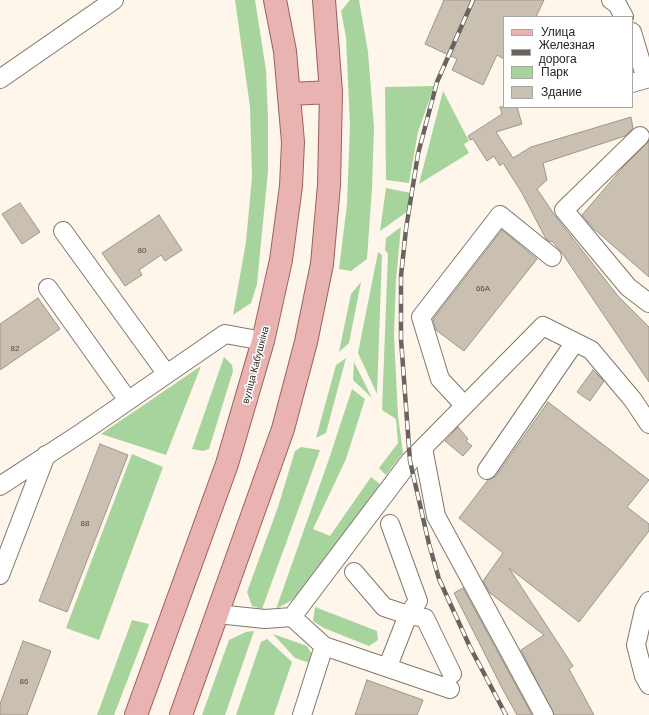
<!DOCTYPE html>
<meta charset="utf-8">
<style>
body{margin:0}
#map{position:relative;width:649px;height:715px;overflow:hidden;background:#fef6eb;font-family:Helvetica,sans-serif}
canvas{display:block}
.legend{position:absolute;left:503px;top:16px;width:130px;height:92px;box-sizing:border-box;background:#fff;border:1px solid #a9a7a5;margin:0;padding:5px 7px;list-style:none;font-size:12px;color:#28241f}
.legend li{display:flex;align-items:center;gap:8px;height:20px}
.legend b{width:20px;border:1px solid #a9a7a5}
</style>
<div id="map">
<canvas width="649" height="715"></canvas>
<ul class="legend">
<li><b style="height:5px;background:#e9b3b1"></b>Улица</li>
<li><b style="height:5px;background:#69645d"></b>Железная дорога</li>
<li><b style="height:11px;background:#a6d49c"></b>Парк</li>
<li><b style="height:11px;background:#c9c0b2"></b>Здание</li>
</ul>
</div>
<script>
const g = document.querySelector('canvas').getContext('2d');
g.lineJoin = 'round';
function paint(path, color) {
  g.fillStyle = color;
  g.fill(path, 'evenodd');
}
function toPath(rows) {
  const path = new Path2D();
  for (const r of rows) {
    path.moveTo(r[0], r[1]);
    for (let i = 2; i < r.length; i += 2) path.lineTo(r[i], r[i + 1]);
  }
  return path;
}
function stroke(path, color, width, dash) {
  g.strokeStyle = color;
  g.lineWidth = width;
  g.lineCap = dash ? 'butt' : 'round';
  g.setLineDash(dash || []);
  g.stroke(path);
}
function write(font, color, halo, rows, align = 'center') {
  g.font = font + ' Helvetica,sans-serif';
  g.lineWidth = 3;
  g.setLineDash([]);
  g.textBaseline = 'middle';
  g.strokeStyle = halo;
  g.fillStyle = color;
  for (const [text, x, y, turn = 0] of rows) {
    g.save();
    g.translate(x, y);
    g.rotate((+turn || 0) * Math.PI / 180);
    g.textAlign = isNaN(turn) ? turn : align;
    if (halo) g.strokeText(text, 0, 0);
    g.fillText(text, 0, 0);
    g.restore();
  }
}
paint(toPath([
 [235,0,255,0,266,70,268,118,268,171,257,284,251,303,233,315,246,242,252,177,250,107],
 [350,0,359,0,368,52,374,127,372,188,367,259,351,271,339,269,347,204,350,126,346,37,341,11],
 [434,86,418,132,409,183,386,180,385,87],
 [443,91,469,141,464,144,469,153,419,184],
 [386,188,411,193,408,211,380,231],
 [401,227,396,280,394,335,398,416,403,453,386,475,379,468,398,443,396,419,382,410,388,254,385,250,386,238],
 [378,252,382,255,377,394,358,353],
 [361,282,349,343,339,352,351,294],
 [224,357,232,365,233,371,209,449,203,451,192,449],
 [346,358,326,433,316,438,336,365],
 [354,362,372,398,353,380],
 [201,366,166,455,101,434],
 [352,389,365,399,346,459,313,529,330,536,371,477,380,484,310,584,294,599,276,609,329,459],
 [301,447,320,450,262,609,252,606,247,592,278,507,295,451],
 [132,454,163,467,99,640,66,628],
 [315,607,377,631,378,640,369,646,324,628,313,621],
 [132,620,149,624,114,715,97,715],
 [254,631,225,715,202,715,229,640,246,632],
 [273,634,307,646,313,656,310,663,295,658],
 [267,639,292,662,274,715,236,715,261,642]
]), '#a6d49c');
const building = toPath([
 [444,0,544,0,536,17,504,17,504,59,497,55,483,85,452,70,457,59,425,44,444,0],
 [500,107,517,107,522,124,496,132,513,158,531,147,631,117,633,128,625,136,543,163,547,180,537,189,556,217,618,296,649,327,649,382,562,253,552,241,551,242,546,239,522,193,503,163,500,166,494,156,487,161,473,139,470,140,468,136,502,114,500,107],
 [649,141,649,277,594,229,582,215,624,166,649,141],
 [20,203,40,232,22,244,2,214,20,203],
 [159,215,182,250,165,261,161,255,139,270,142,275,125,286,102,253,159,215],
 [502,230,537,259,464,351,436,330,433,319,502,230],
 [38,298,60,329,0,370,0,324,38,298],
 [593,370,604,381,590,401,577,392,593,370],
 [548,402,649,480,627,507,649,524,649,531,579,622,509,568,573,666,569,669,594,715,554,715,521,650,544,635,490,593,483,581,503,553,459,518,488,480,496,476,548,402],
 [458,427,468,439,466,441,472,446,463,456,445,441,458,427],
 [100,444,128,455,67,612,39,601,100,444],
 [463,588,532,715,517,715,501,686,454,593,463,588],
 [23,641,51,651,27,715,0,715,0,704,23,641],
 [367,680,423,700,417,715,355,715,367,680]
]);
paint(building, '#c9c0b2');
stroke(building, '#9e9689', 1);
const minor = toPath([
 [611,0,617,4,624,17],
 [632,32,646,79,632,83],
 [0,79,114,0],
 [640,136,564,210,628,287,649,303],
 [63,231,166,373],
 [48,288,127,399],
 [464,405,440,379,421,317,500,215,552,257],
 [423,448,436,516,544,715],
 [487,470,575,342],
 [0,486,84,431,225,334,263,341],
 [390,524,418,601,408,615,425,618,452,674],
 [354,572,384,607,408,615,388,666],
 [0,575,46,455],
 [649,601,644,610,636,645,644,676,649,685],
 [217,614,265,619,292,617,324,646,450,689],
 [292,617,410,461,543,326,591,350,633,400,649,424],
 [302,715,324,646]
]);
const major = toPath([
 [290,94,331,92],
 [136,715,227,464,263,341,281,260,291,186,293,142,285,51,275,0],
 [181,715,283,429,306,342,322,264,329,185,331,92,324,0]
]);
stroke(minor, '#81796c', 20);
stroke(major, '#9c605c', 24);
stroke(minor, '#fff', 18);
stroke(major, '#e9b3b1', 22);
const rail = toPath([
 [473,0,437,82,418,154,406,229,401,276,401,339,410,461,429,544,439,579,470,647,506,715]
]);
stroke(rail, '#69645d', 4.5);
stroke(rail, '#fff', 3, [9]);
write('8px', '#504b44', null, [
 ["80",142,251],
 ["66А",483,289],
 ["82",15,349],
 ["88",85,524],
 ["86",24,682]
]);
write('10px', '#28241f', '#fff', [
 ["вуліца Кабушкіна",256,365,-75]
]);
</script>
